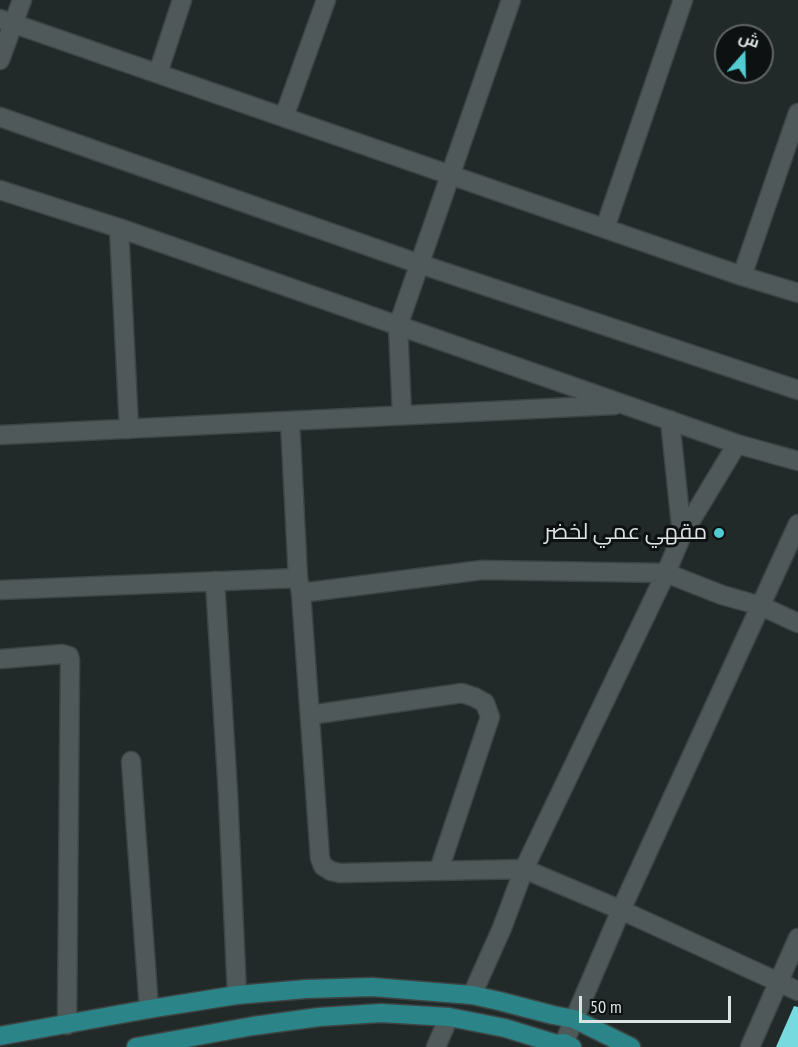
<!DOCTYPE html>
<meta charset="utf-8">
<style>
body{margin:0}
#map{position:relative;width:798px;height:1047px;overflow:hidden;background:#212929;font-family:"PT Sans Narrow",Cairo,sans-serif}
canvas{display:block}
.north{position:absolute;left:714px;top:24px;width:60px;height:60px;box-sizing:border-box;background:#0d1111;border:2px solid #606565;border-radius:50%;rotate:20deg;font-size:16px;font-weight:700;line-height:24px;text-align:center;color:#dde2e2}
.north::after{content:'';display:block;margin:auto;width:21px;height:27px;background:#51ccd1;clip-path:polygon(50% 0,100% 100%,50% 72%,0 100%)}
.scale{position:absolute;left:579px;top:996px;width:152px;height:27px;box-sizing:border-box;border:3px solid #dde2e2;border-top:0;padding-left:8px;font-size:18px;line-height:21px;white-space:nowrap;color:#dde2e2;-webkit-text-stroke:4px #0d1111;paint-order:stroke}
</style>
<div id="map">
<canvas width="798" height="1047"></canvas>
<div class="north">ش</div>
<div class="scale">50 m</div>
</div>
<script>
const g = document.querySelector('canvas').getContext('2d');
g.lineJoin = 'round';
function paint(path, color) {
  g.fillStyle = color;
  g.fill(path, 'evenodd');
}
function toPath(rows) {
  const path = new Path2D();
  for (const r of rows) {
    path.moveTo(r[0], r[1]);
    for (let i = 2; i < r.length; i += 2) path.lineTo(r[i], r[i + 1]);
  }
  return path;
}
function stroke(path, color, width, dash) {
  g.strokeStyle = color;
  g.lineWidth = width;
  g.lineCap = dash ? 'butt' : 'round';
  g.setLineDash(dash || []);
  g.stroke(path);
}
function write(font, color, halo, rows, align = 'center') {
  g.font = font + ' "PT Sans Narrow",Cairo,sans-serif';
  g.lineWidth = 6;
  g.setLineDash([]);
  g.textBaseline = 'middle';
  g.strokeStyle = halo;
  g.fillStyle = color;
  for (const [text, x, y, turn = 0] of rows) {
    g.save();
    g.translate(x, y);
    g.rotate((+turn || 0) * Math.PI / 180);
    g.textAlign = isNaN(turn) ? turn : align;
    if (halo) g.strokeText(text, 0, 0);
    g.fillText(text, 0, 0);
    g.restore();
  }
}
paint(toPath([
 [794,1006,798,1007,798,1047,776,1047]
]), '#76dade');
const minor = toPath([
 [0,19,742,276,798,293],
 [0,60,22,0],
 [158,73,182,0],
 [0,117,411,261,798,390],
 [284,117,326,0],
 [0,190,119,228,737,444,798,461],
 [119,228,129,429],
 [605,228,683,0],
 [742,276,798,113],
 [402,415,398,326,511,0],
 [670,420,682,535],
 [290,421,298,578],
 [0,435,615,405],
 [215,581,228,794,237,995],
 [0,590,298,578,301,593,482,570,666,573,722,595,761,606,798,623],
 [301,593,320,858,323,866,331,871,340,873,524,869,621,910,798,991],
 [0,659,62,654,69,656,70,660,67,1025],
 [310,715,462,693,474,697,485,703,490,717,439,870],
 [131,761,149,1009],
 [472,995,502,928,524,869,666,573,682,535,737,444],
 [564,1043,621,910,798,524],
 [436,1047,449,1017],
 [750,1047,798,938]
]);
const major = toPath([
 [0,1036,149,1009,237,995,306,989,372,987,472,995,499,1001,553,1015,574,1019,631,1047],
 [136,1047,253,1026,319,1017,381,1013,449,1017,505,1028,557,1044,564,1043,572,1047]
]);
stroke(minor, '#3d4444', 21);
stroke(major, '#3d4444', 21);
stroke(minor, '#505959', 18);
stroke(major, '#2b8487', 18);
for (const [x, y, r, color] of [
 [719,533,6,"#51ccd1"]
]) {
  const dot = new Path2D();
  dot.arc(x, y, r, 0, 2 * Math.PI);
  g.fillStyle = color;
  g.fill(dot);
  stroke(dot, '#0d1111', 2);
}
write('22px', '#dde2e2', '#0d1111', [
 ["مقهي عمي لخضر",707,533]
], 'right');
</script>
